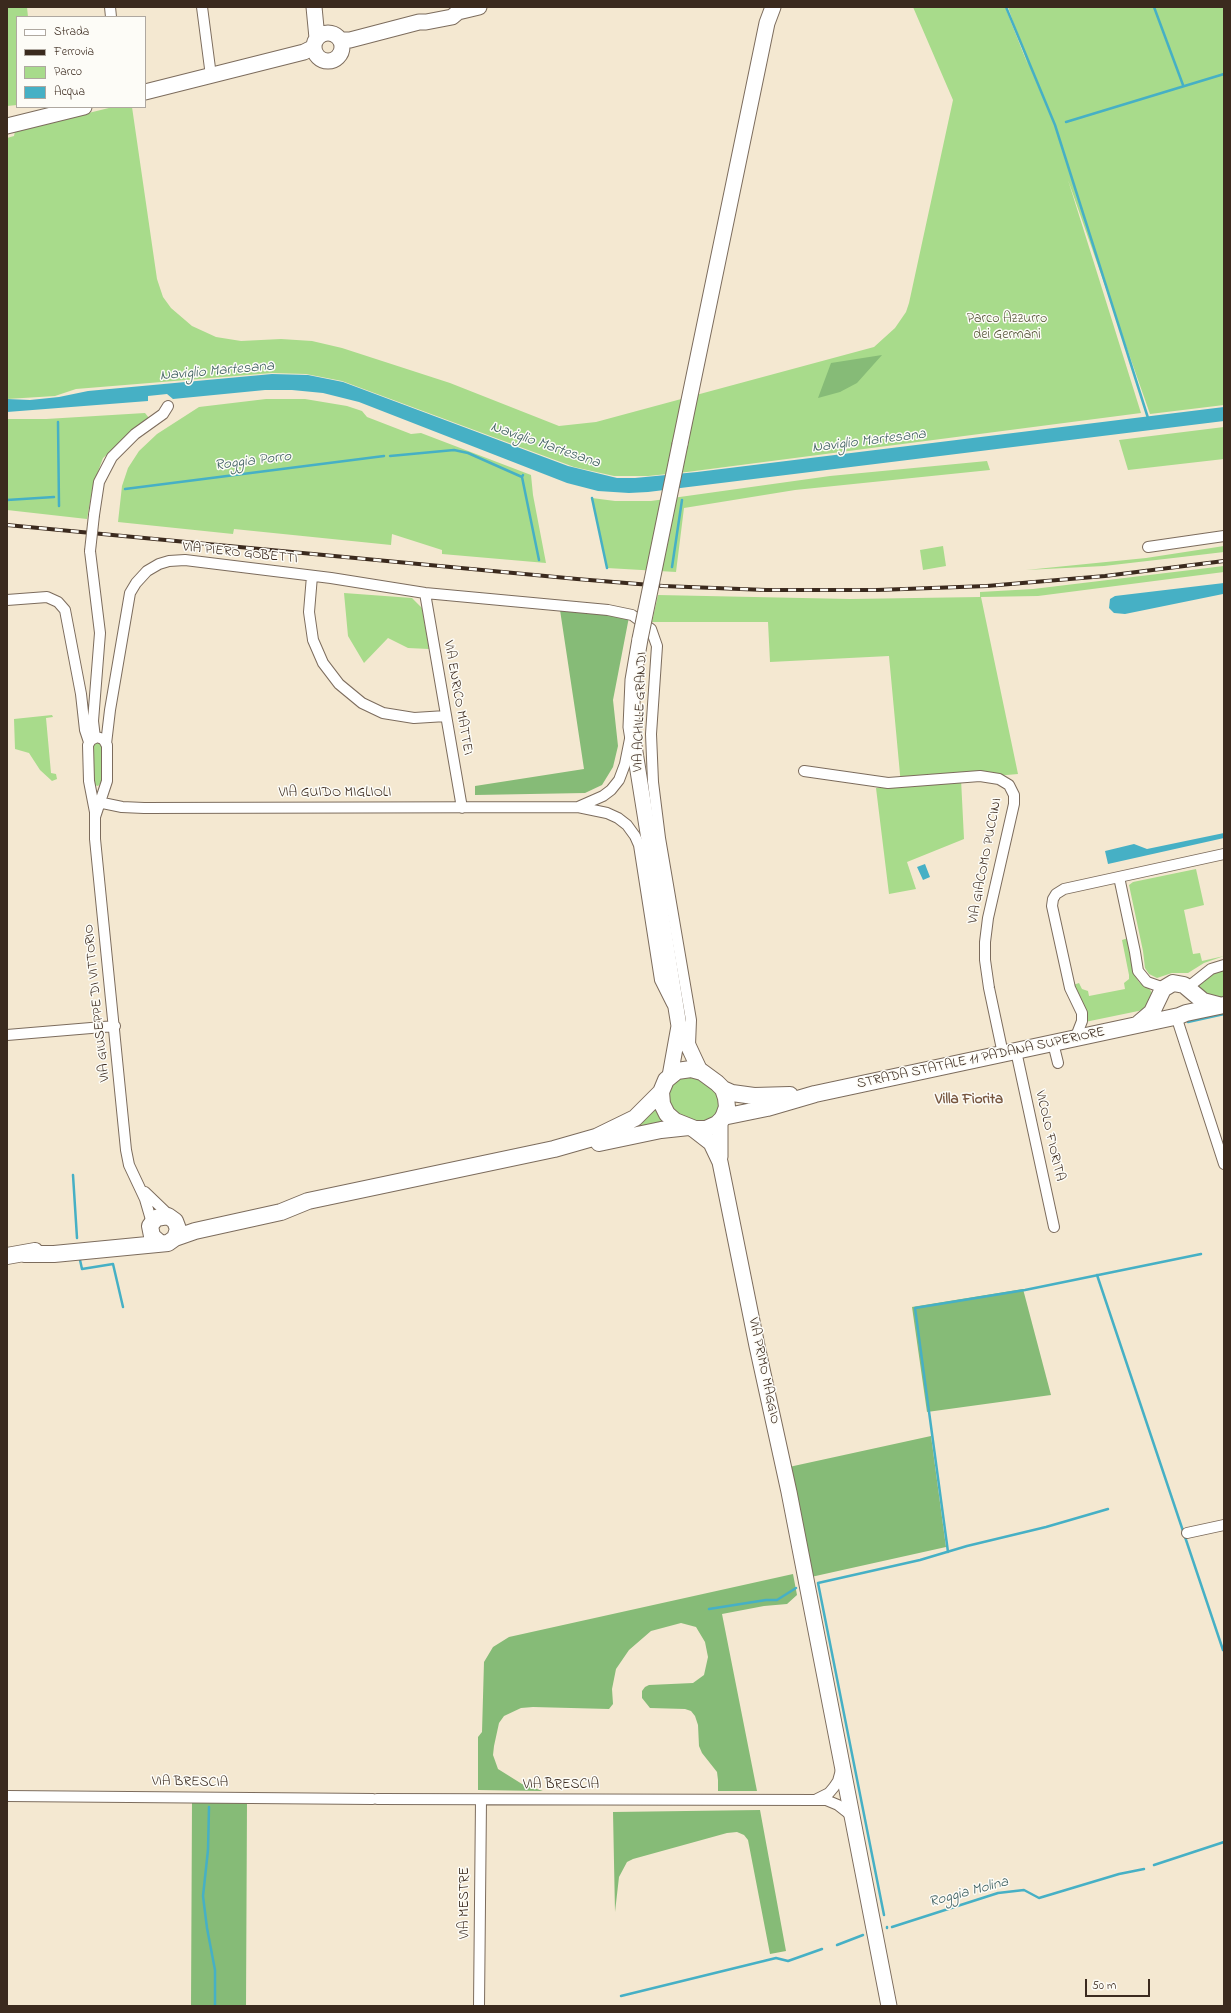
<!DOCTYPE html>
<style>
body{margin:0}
#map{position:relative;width:1231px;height:2013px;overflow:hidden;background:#f4e8d1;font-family:"Indie Flower",sans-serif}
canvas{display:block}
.frame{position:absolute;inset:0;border:8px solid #3b2a1e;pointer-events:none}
.legend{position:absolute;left:16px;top:16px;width:130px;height:92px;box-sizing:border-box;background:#fdfcf7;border:1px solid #afa8a0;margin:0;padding:5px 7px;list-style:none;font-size:12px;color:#3b2a1e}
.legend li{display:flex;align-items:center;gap:8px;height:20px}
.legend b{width:20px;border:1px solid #afa8a0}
.scale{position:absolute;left:1085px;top:1979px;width:65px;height:18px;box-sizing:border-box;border:2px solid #3b2a1e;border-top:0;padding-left:5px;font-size:12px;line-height:14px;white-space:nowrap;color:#3b2a1e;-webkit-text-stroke:3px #fdfcf7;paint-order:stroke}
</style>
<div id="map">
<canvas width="1231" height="2013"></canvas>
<div class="frame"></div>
<ul class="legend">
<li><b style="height:5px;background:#fff"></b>Strada</li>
<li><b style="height:5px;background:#3b2a1e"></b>Ferrovia</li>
<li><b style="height:11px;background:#a8db8b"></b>Parco</li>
<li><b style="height:11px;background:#46b0c5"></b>Acqua</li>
</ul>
<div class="scale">50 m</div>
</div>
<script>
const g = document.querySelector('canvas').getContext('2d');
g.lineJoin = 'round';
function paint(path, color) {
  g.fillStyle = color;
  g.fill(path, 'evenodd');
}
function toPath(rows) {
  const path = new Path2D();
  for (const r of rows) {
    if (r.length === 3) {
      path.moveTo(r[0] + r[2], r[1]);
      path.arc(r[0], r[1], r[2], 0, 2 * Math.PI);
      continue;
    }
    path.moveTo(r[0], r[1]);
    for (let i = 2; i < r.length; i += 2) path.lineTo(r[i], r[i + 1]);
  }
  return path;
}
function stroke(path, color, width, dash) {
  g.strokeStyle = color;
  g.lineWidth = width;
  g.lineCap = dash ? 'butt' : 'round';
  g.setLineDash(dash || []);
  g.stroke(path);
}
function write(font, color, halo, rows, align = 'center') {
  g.font = font + ' "Indie Flower",sans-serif';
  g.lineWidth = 3;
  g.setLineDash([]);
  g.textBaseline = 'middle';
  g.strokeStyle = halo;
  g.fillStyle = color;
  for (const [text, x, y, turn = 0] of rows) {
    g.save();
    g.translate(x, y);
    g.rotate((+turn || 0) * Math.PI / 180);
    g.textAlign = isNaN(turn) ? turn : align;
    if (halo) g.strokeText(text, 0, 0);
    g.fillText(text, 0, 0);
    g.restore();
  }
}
paint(toPath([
 [7,7,27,7,28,17,17,17,17,105,7,106],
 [913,7,1005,7,1028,65,1008,7,1224,7,1224,405,1150,414,1068,180,1141,413,687,472,648,476,614,476,574,467,342,381,306,374,272,373,76,389,55,396,7,399,7,138,14,136,15,131,113,107,132,107,157,279,163,297,171,308,192,326,216,337,241,341,281,339,312,341,342,348,450,383,559,426,596,422,874,347,895,328,906,312,909,303,953,100],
 [266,399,305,399,347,406,362,411,367,417,411,434,421,433,531,475,533,495,546,563,442,554,442,550,392,534,391,545,234,529,233,534,118,522,122,486,128,468,139,451,157,434,199,407],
 [145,413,149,418,103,458,93,485,87,519,7,510,7,419,46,419],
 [1224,427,1224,459,1128,470,1119,440],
 [987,461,990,470,795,490,684,508,676,572,607,568,592,498,615,501,651,501,830,476],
 [943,546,946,566,923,570,920,550],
 [1224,546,1224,552,1182,557,1104,566,1026,570,1146,558],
 [1224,566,1224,572,1038,596,981,597,1018,774,961,779,964,839,907,862,916,889,889,894,876,788,901,785,889,656,770,662,768,622,652,622,658,595,850,599,980,597,980,592,1033,589],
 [344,593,412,598,422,608,429,649,408,648,388,638,364,663,348,636],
 [52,715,53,717,46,718,51,773,56,774,57,779,52,781,40,770,29,753,15,749,14,719],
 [100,742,102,746,103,781,98,786,94,785,93,743],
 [1196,869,1204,905,1184,910,1193,954,1200,953,1202,961,1224,956,1204,963,1188,973,1172,973,1157,978,1149,974,1145,968,1143,951,1129,885,1133,882],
 [1128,938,1133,972,1139,982,1149,988,1152,993,1148,1009,1085,1022,1073,985,1079,983,1082,989,1088,991,1089,996,1125,989,1124,983,1129,979,1129,975,1122,940],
 [1224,970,1224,998,1211,999,1198,987,1199,985,1211,974],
 [693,1074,720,1094,719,1113,703,1124,679,1117,667,1103,666,1098,675,1078],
 [656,1104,668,1121,618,1137]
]), '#a8db8b');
paint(toPath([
 [882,355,857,383,840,392,818,398,831,363],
 [560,610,629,617,613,700,618,746,613,767,602,785,585,793,475,795,475,786,584,769],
 [1023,1289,1051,1395,927,1412,912,1307],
 [931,1436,946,1547,811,1577,789,1467],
 [793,1574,797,1595,787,1604,764,1606,722,1614,757,1791,718,1791,718,1780,717,1772,702,1753,699,1746,698,1725,695,1716,691,1711,685,1709,650,1708,642,1698,642,1691,645,1687,649,1685,693,1683,704,1675,708,1657,705,1642,696,1627,681,1623,651,1631,629,1650,616,1669,612,1689,613,1704,609,1709,533,1707,521,1708,504,1716,499,1723,494,1746,493,1755,498,1769,522,1784,543,1791,478,1790,478,1737,482,1732,484,1662,493,1647,509,1637],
 [192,1802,247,1802,246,2006,191,2006],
 [760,1810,786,1951,770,1954,748,1840,744,1835,737,1832,727,1833,633,1859,627,1862,619,1877,615,1912,613,1812]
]), '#86bb77');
paint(toPath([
 [272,374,308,375,343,382,568,466,617,478,635,478,697,472,1224,407,1224,421,648,492,629,493,598,491,567,483,359,402,323,393,292,390,265,390,173,399,167,394,148,396,148,401,7,412,7,399,30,400,59,397,88,391],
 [1224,583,1223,594,1125,614,1114,613,1109,608,1110,599,1115,596],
 [1224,833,1224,838,1108,864,1105,851,1134,844,1147,849],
 [925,864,930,877,923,880,917,867]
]), '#46b0c5');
stroke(toPath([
 [1006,7,1055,125,1148,418],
 [1154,7,1183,85],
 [1066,122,1224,74],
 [58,422,59,506],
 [390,456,454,450,468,453,522,477],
 [523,475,522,477,539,560],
 [125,489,384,456],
 [592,498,607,568],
 [7,500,54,497],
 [672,567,682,500],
 [1188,1022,1224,1014],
 [73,1175,77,1238],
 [80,1260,82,1269,113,1264,123,1307],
 [1097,1275,1223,1650,1224,1650],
 [948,1552,915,1308,1025,1290,1201,1254],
 [709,1609,766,1600,777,1600,796,1588],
 [209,1807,208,1850,203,1896,207,1928,215,1970,215,2006],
 [1154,1865,1224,1842],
 [884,1915,818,1583,920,1560,967,1546,1046,1527,1108,1509],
 [887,1927,887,1928],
 [892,1927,998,1893,1024,1890,1039,1898,1119,1874,1144,1869],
 [837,1945,863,1935],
 [621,1996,776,1958,788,1961,822,1949]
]), '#46b0c5', 2.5);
const street = toPath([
 [110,7,111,17],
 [202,7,211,76],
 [94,515,99,482,112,457,135,434,163,414,168,406],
 [1148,547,1224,536],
 [90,551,100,633,93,721,95,738],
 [312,576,309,612,313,640,323,663,339,684,362,703,383,713,414,718,446,716],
 [425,593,462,808],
 [7,600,47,597,58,602,65,610,81,694,85,730,89,742],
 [106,744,110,710,130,593,136,583,147,571,159,564,169,561,185,560,331,578,425,593,608,610,632,615,651,629,657,646,651,734,653,782,660,838,691,1020,690,1045],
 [804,771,888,783,980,776,999,779,1009,785,1014,795,1014,804,988,918,985,942,985,960,989,988,1003,1054],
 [93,801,122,807,144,808,578,807,607,813,618,818,627,825,635,836,639,845,660,980,672,1004],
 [578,807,603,796,611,790,619,780,625,764,630,739],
 [95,817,107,781,107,745,103,739,97,737,91,740,88,745,89,781,95,812,95,839,126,1150,129,1165,145,1199,152,1223],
 [1119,877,1135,952,1138,971,1147,982,1164,988],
 [1187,988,1211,969,1224,965],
 [1176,1016,1224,1164],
 [7,1035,115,1026],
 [1075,1039,1082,1021,1082,1013,1070,988,1052,906,1053,899,1056,894,1064,889,1224,854],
 [1053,1043,1058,1063],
 [1016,1051,1054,1227],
 [145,1192,170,1216],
 [1187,1533,1224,1525],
 [7,1796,373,1799],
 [377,1799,816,1800,826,1800,838,1805,852,1816],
 [817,1799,829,1793,834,1787,838,1781,841,1770],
 [479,2006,481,1800]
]);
const secondary = toPath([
 [314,7,317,38],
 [328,47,14],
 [340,40,350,40,419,22,426,22,452,17,458,12,479,7],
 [145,92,304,52,314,47],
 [7,126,84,107],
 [680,444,767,23,773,7],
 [640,639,633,680,631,727,679,1026,670,1076],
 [679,1026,700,1071],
 [693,1129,711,1143,720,1162,757,1346,789,1492,889,2006],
 [720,1157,720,1121]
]);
const primary = toPath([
 [1138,1024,1152,1012,1163,989,1173,983,1184,985,1203,1001,1218,1005],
 [691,1069,702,1072,717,1083,723,1089,726,1098,727,1107,723,1118,717,1124,706,1129,695,1129,675,1121,667,1114,662,1104,661,1092,666,1080,677,1071,691,1069],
 [723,1089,732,1093,754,1096,790,1095],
 [723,1117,767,1108,815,1094,1179,1016,1186,1013,1224,1005],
 [599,1143,661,1130,689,1127],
 [175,1238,195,1231,281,1212,308,1201,554,1149,596,1137,635,1118,661,1092],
 [24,1254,54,1254,168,1243,175,1238,178,1229,175,1221,168,1216,156,1218,150,1226,152,1236,160,1243],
 [7,1256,35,1251]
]);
stroke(street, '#7c6c5d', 12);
stroke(secondary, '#7c6c5d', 17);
stroke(primary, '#7c6c5d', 18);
stroke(street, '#fff', 10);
stroke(secondary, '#fff', 15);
stroke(primary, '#fff', 16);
const rail = toPath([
 [7,525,577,579,663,586,766,590,877,590,987,586,1105,576,1224,561]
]);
stroke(rail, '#3b2a1e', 4);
stroke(rail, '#fdfcf7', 2.5, [8]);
const streetBridge = toPath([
 [90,551,94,515]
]);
const secondaryBridge = toPath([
 [640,639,680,444]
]);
stroke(streetBridge, '#7c6c5d', 12, []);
stroke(secondaryBridge, '#7c6c5d', 17, []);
stroke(streetBridge, '#fff', 10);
stroke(secondaryBridge, '#fff', 15);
write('14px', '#565639', '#fdfcf7', [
 ["Parco Azzurro",1007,320],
 ["dei Germani",1007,336]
]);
write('14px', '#3b2a1e', '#fdfcf7', [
 ["VIA PIERO GOBETTI",240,554,6],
 ["VIA ENRICO MATTEI",457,698,80],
 ["VIA ACHILLE GRANDI",641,712,-88],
 ["VIA GUIDO MIGLIOLI",335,794],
 ["VIA GIACOMO PUCCINI",986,861,-79],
 ["VIA GIUSEPPE DI VITTORIO",98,1003,-96],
 ["STRADA STATALE 11 PADANA SUPERIORE",981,1059,-12],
 ["VICOLO FIORITA",1049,1136,77],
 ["VIA PRIMO MAGGIO",763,1371,78],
 ["VIA BRESCIA",190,1783,1],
 ["VIA BRESCIA",561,1786],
 ["VIA MESTRE",466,1903,-90]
]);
write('italic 15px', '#3f6061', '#fdfcf7', [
 ["Naviglio Martesana",217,372,-5],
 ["Naviglio Martesana",869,442,-7],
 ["Naviglio Martesana",545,446,19],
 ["Roggia Porro",253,462,-7],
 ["Roggia Molina",969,1893,-15]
]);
write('bold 15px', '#77563f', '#fdfcf7', [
 ["Villa Fiorita",969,1101]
]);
</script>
